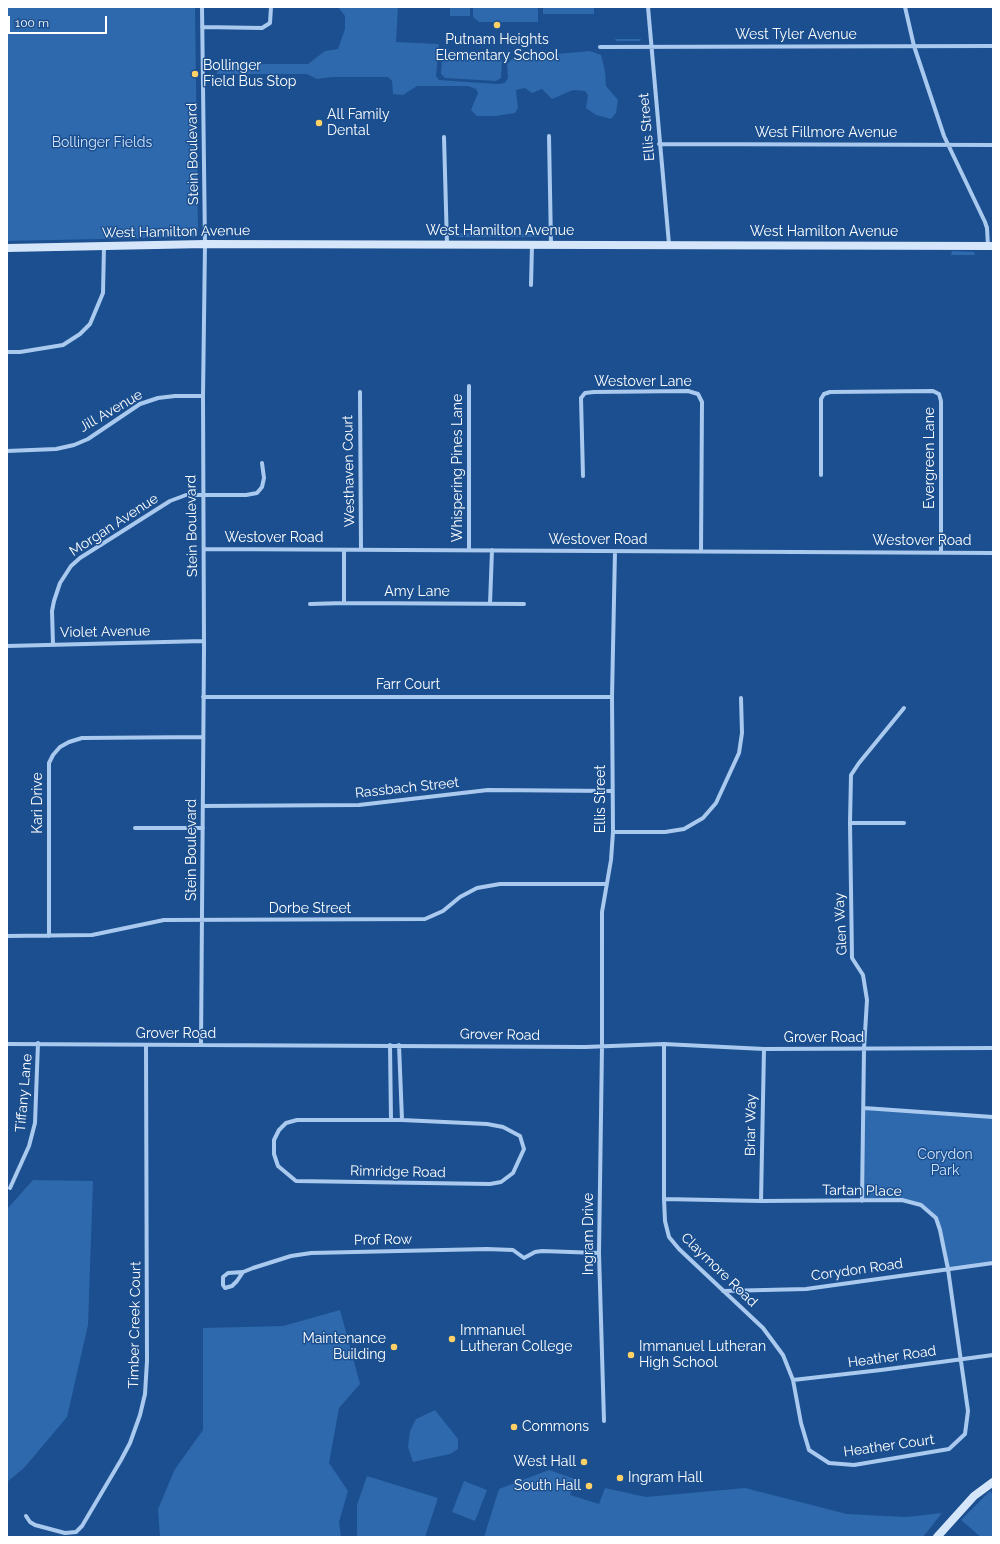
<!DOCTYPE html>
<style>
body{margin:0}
#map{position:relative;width:1000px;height:1544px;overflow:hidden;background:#1b4f8f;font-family:Raleway,sans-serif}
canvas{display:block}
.frame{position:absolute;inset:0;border:8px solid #fff;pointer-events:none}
.scale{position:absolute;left:8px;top:16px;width:99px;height:18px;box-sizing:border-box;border:2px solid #fff;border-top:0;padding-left:5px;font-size:12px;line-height:14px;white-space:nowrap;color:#fff;-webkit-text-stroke:3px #1b4f8f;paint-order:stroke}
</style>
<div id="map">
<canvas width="1000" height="1544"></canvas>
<div class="frame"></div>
<div class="scale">100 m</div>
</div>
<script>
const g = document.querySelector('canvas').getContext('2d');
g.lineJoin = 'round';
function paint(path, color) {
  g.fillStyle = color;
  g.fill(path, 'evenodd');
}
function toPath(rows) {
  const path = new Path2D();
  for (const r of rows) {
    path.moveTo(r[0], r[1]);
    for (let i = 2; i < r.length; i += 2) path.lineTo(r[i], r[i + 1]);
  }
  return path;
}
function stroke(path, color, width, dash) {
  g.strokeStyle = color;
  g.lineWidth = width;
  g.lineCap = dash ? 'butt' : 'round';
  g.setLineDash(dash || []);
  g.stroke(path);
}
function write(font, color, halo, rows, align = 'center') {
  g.font = font + ' Raleway,sans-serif';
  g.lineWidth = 3;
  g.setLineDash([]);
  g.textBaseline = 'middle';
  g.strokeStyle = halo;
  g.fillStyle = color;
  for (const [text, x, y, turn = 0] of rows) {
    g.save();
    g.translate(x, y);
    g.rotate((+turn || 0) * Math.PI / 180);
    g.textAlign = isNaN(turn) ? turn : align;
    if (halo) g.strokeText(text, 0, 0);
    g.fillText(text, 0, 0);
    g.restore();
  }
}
paint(toPath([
 [7,7,195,7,198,232,197,235,195,237,7,241],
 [338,7,398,7,396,42,439,44,436,76,439,80,497,84,505,83,508,78,507,64,513,58,590,51,601,55,605,71,606,86,618,100,616,113,611,119,596,115,586,108,588,95,585,91,573,90,552,99,542,89,532,93,525,88,516,90,518,108,515,113,496,116,477,116,471,110,478,93,476,89,468,86,417,86,403,95,393,94,392,81,388,77,332,77,317,79,307,74,217,74,217,64,308,64,325,51,338,49,345,29,345,16],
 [450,7,470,7,470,16,450,16],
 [473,7,538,7,538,22,479,22,473,17],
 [543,7,594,7,594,14,543,14],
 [615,39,641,39,640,41,616,41],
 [446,53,499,56,502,60,501,78,496,81,445,78,441,74,442,57],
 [455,233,539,234,539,237,456,237,452,234],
 [952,251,974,252,975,255,951,255],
 [864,1108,993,1117,993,1263,948,1269,936,1218,921,1205,902,1200,862,1201],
 [33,1180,93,1181,88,1325,67,1417,24,1468,7,1482,7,1209],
 [340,1310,360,1384,339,1408,329,1463,348,1491,339,1522,341,1537,160,1537,158,1509,175,1469,203,1430,203,1328,283,1326],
 [435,1410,458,1439,458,1449,450,1454,413,1462,408,1447,410,1431,416,1419],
 [549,1470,575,1479,570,1495,599,1504,605,1488,646,1497,745,1488,847,1514,906,1517,942,1513,923,1537,484,1537,499,1489],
 [367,1476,438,1498,425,1537,359,1537,357,1535,357,1505],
 [464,1481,487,1490,475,1521,452,1512],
 [990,1491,993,1495,993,1537,981,1537,961,1520]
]), '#2e69ad');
stroke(toPath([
 [648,7,669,244],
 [905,7,914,46,944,136,985,222,987,228,988,246],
 [202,27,262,28,270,23,271,7],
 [600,47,993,46],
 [549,136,551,244],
 [444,137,447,244],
 [659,144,993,145],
 [531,285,532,245],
 [7,352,20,352,63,345,80,334,90,324,103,293,104,246],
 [360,392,361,549],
 [7,451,56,449,74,445,88,439,140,404,158,398,175,396,203,396],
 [821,475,821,399,824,394,830,392,933,391,939,394,941,401,941,552],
 [583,476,581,398,585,393,594,392,688,391,698,394,702,402,701,551],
 [204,549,993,553],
 [469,550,469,386],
 [344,603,344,550],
 [310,604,344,603,524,604],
 [490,604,492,550],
 [53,644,52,611,54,601,60,583,71,566,80,558,170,501,186,495,246,495,257,493,262,487,264,478,262,463],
 [7,646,204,641],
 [203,697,612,697],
 [203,806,359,805,488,790,612,791],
 [850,823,904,823],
 [135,828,203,828],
 [613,832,665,832,684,829,703,818,716,803,739,753,742,733,741,698],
 [7,936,92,935,164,920,425,919,443,911,460,897,477,888,500,884,606,884],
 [49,936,49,763,53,755,60,747,69,742,82,738,203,737],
 [7,1044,585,1047,664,1044,764,1049,993,1048],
 [664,1044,664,1199,665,1221,669,1237,679,1249,763,1328,783,1355,793,1380,801,1423,809,1450,829,1463,854,1465,949,1449,965,1434,968,1411,948,1269,940,1230,936,1218,921,1205,902,1200,761,1201,664,1199],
 [201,1045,204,648,203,396,205,244,202,7],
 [390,1045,391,1120],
 [399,1045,402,1120],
 [864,1108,993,1117],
 [297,1120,402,1120,487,1124,503,1127,520,1136,524,1149,513,1173,501,1182,490,1184,296,1181,278,1166,274,1154,274,1140,279,1130,286,1123,297,1120],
 [10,1188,29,1146,35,1123,38,1043],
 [761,1201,764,1049],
 [862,1201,864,1049,867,1000,863,975,852,958,850,823,851,775,859,763,904,708],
 [243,1272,228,1273,223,1277,223,1285,225,1288,232,1286,237,1281,243,1272,253,1268,291,1256,311,1253,487,1249,513,1250,524,1258,535,1252,542,1251,599,1253],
 [723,1291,806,1289,993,1263],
 [793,1380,881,1370,993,1355],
 [604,1421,599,1253,602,1047,602,912,611,860,613,832,612,697,615,551],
 [26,1516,30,1522,35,1525,65,1533,76,1532,82,1526,121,1460,130,1443,140,1415,145,1394,147,1361,146,1045]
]), '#a9c9ee', 4);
stroke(toPath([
 [7,248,205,244,993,246],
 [937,1537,974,1496,993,1482]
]), '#d6e6fa', 8);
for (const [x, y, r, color] of [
 [497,25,4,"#ffd166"],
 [195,74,4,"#ffd166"],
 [319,123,4,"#ffd166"],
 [452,1339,4,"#ffd166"],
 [394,1347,4,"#ffd166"],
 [631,1355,4,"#ffd166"],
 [514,1427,4,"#ffd166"],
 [584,1462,4,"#ffd166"],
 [620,1478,4,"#ffd166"],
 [589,1486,4,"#ffd166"]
]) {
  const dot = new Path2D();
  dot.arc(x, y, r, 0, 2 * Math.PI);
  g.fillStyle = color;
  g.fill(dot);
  stroke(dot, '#1b4f8f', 1.5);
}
write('14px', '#fff', '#1b4f8f', [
 ["West Tyler Avenue",796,35],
 ["Ellis Street",647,127,-95],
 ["West Fillmore Avenue",826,133],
 ["Stein Boulevard",193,154,-91],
 ["West Hamilton Avenue",500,231],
 ["West Hamilton Avenue",176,232,-1],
 ["West Hamilton Avenue",824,232],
 ["Westover Lane",643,382],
 ["Jill Avenue",111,411,-30],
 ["Evergreen Lane",930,458,-90],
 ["Whispering Pines Lane",458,468,-90],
 ["Westhaven Court",349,471,-91],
 ["Morgan Avenue",114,525,-33],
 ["Stein Boulevard",192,526,-91],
 ["Westover Road",274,538],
 ["Westover Road",598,540],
 ["Westover Road",922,541],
 ["Amy Lane",417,592],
 ["Violet Avenue",105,632,-1],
 ["Farr Court",408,685],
 ["Rassbach Street",407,788,-6],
 ["Ellis Street",601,799,-90],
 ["Kari Drive",38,803,-90],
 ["Stein Boulevard",192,850,-90],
 ["Dorbe Street",310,909],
 ["Glen Way",841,924,-93],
 ["Grover Road",176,1034],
 ["Grover Road",500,1035,1],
 ["Grover Road",824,1038],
 ["Tiffany Lane",24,1093,-85],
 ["Briar Way",751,1125,-89],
 ["Rimridge Road",398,1172,1],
 ["Tartan Place",862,1191,1],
 ["Ingram Drive",589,1234,-90],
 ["Prof Row",383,1240,-1],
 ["Claymore Road",719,1270,44],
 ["Corydon Road",857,1270,-8],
 ["Timber Creek Court",135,1325,-89],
 ["Heather Road",892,1357,-8],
 ["Heather Court",889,1446,-8]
]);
write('14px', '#fff', '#1b4f8f', [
 ["Putnam Heights",497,40,"center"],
 ["Elementary School",497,56,"center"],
 ["Bollinger",203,66],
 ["Field Bus Stop",203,82],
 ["All Family",327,115],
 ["Dental",327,131],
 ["Immanuel",460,1331],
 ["Lutheran College",460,1347],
 ["Maintenance",386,1339,"right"],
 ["Building",386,1355,"right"],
 ["Immanuel Lutheran",639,1347],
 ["High School",639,1363],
 ["Commons",522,1427],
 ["West Hall",576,1462,"right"],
 ["Ingram Hall",628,1478],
 ["South Hall",581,1486,"right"]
], 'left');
write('14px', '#cfe3fa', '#1b4f8f', [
 ["Bollinger Fields",102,143],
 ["Corydon",945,1155],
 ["Park",945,1171]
]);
</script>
